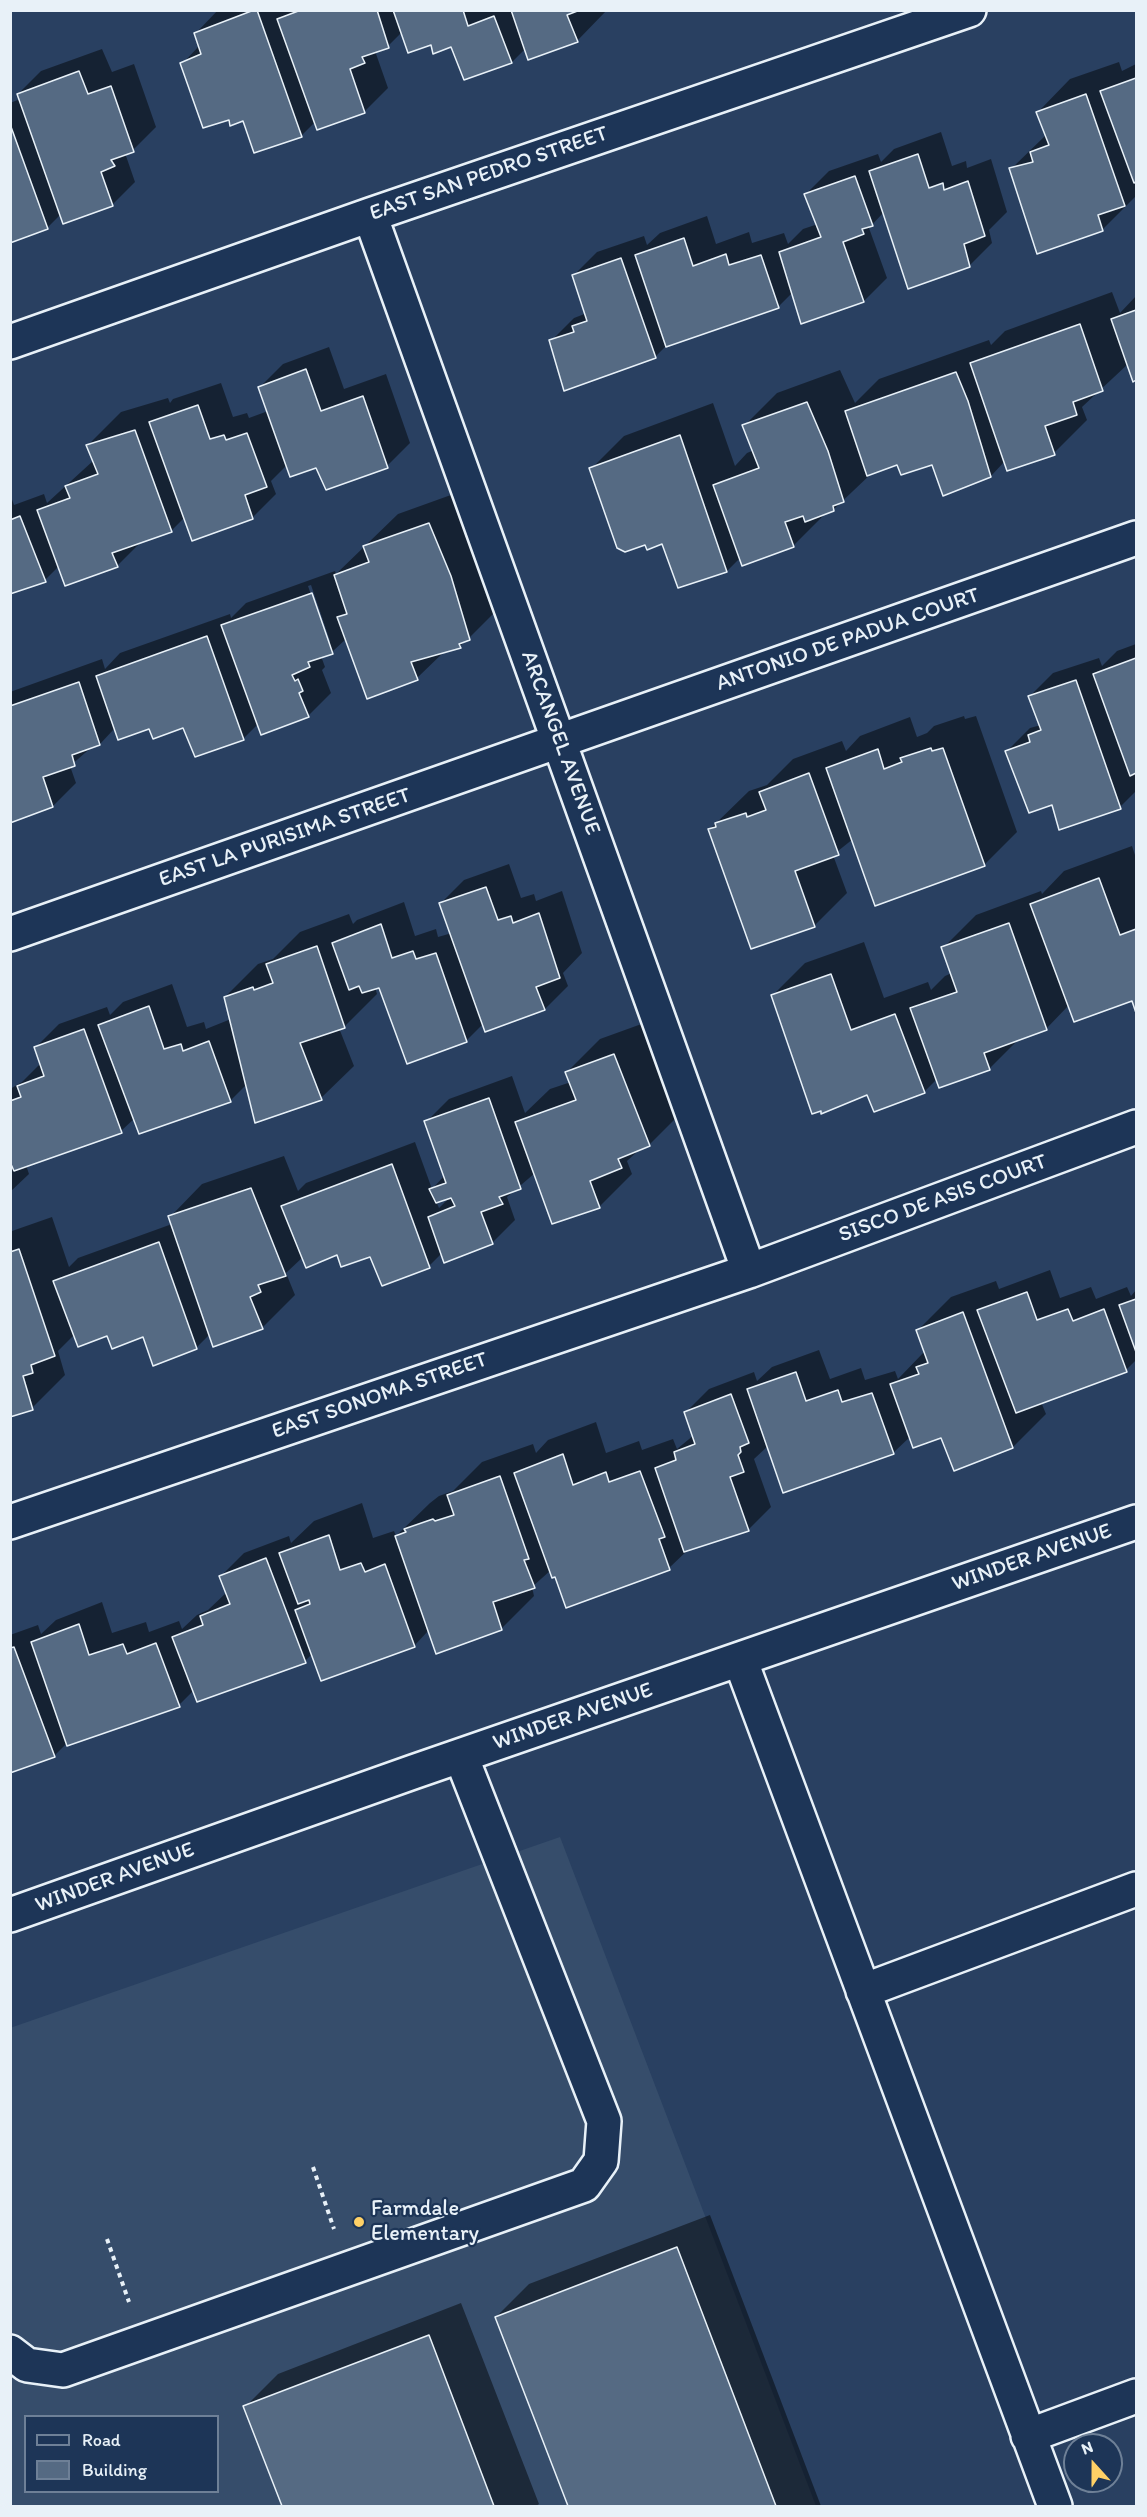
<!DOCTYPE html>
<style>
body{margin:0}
#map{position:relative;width:1147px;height:2517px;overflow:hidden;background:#294061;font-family:Itim,sans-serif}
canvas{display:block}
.frame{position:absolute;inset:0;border:12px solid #e8f1f8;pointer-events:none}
.legend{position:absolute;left:24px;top:2415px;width:195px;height:78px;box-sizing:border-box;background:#1d3557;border:2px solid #6e8097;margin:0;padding:8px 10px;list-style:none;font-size:18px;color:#e8f1f8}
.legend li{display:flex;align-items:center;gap:12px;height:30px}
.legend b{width:30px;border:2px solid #6e8097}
.north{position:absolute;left:1063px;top:2433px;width:60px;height:60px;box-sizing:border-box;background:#1d3557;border:2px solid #6e8097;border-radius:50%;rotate:339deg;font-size:16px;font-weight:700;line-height:24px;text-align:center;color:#e8f1f8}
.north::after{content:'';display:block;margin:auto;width:21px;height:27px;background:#ffd166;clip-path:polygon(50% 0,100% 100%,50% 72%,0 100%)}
</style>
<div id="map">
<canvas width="1147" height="2517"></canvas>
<div class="frame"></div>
<ul class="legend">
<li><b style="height:8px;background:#1d3557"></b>Road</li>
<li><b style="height:16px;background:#556a83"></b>Building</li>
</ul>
<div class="north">N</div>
</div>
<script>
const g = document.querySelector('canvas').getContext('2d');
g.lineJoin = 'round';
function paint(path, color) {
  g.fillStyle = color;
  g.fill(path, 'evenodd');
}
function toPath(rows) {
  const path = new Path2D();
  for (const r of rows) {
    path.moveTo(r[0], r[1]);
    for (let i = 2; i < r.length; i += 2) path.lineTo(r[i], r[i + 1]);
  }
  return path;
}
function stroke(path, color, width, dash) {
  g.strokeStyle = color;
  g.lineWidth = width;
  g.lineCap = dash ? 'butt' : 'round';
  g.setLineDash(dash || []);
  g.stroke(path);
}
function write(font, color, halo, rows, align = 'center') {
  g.font = font + ' Itim,sans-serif';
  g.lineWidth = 4.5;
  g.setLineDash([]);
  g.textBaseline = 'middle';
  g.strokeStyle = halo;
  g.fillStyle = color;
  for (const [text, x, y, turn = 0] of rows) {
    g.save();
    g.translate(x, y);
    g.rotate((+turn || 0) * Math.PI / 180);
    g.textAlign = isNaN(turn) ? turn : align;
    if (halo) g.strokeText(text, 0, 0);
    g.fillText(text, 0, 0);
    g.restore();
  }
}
paint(toPath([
 [560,1837,816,2506,11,2506,10,2028],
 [26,2416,218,2416,218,2492,26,2492]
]), '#364d6b');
paint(toPath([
 [218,10,607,10,577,41,526,48,512,62,465,78,452,45,432,43,402,32,388,46,375,51,388,88,365,111,317,129,315,122,301,136,243,119,230,118,182,64,200,45,196,33],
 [102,49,112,72,134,64,156,127,133,150,125,153,135,182,112,205,61,214,47,228,10,241,10,103,20,99,18,94,41,71],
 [1119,62,1122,71,1136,64,1136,192,1135,197,1102,230,1011,169,1046,135,1038,112,1070,79],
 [941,132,952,166,966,161,967,168,991,159,1007,212,989,230,992,243,969,266,884,212,869,228,887,278,864,301,793,292,778,307,667,345,655,357,551,341,574,318,587,313,574,275,597,252,644,236,647,245,660,233,707,216,716,244,749,232,752,243,784,233,788,244,803,229,818,224,806,194,829,171,878,154,881,162,894,149],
 [1112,292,1120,313,1136,296,1136,379,1134,380,1128,364,1082,407,1087,420,1054,453,1005,461,991,476,933,463,897,463,872,473,833,510,826,513,793,546,741,557,727,571,663,542,591,469,624,436,713,403,735,466,747,453,754,450,744,426,777,393,840,370,855,403,879,379,989,340,991,345,1005,331],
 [329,347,344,389,386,374,410,443,387,466,287,465,271,481,276,494,253,517,192,539,185,517,171,531,142,541,117,566,59,566,45,580,10,592,10,494,14,505,44,494,47,503,94,460,88,445,121,412,168,398,170,403,173,399,221,383,233,417,247,413,249,418,268,411,260,387,283,364],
 [462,491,502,605,469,638,460,646,445,651,417,678,347,638,332,652,321,656,325,667,322,670,331,693,308,716,258,724,243,739,184,726,115,728,100,744,93,746,70,766,76,783,53,806,10,821,10,692,102,659,105,669,120,653,230,614,231,618,246,603,335,571,336,574,398,514],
 [311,585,330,641,328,644,308,586],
 [1136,644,1136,791,1120,807,1053,804,1007,751,1030,728,1041,725,1030,696,1053,673,1099,658,1102,666,1117,651],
 [964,716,965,719,976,716,1017,832,984,865,853,839,833,855,847,893,814,926,709,830,749,791,767,785,793,759,842,741,846,751,860,736,910,717,917,737,927,733,934,726],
 [1132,846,1136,858,1136,1009,1133,999,1069,1005,1046,1029,1020,1038,989,1069,937,1079,924,1092,868,1093,772,996,805,963,864,942,884,998,928,982,931,990,945,976,952,973,943,948,976,915,1041,891,1042,894,1064,871],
 [509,864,521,898,534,894,536,901,562,891,582,953,563,973,568,986,545,1009,486,1030,483,1024,466,1041,380,986,375,987,377,994,344,1027,339,1028,354,1066,321,1098,247,1084,230,1101,135,1118,121,1131,26,1165,29,1174,10,1192,10,1089,22,1082,41,1063,36,1047,59,1024,107,1007,110,1015,123,1002,172,984,187,1027,204,1022,206,1029,231,1019,225,997,258,964,273,959,300,932,349,914,353,924,357,920,404,902,415,936,436,929,438,937,452,933,441,903,464,880],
 [647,1022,682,1112,649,1145,640,1149,627,1161,632,1174,599,1207,535,1173,507,1197,515,1220,492,1243,442,1253,429,1266,371,1256,338,1253,303,1257,286,1273,295,1295,262,1328,210,1334,196,1348,144,1336,75,1334,58,1351,65,1375,32,1408,10,1415,12,1231,52,1217,69,1267,78,1258,172,1224,170,1217,202,1184,284,1156,298,1191,306,1183,415,1142,432,1189,445,1175,426,1122,449,1099,512,1076,525,1113,550,1089,571,1082,567,1072,600,1039],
 [451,1196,439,1208,436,1201],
 [1050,1270,1060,1298,1091,1287,1096,1299,1127,1287,1131,1296,1136,1290,1136,1360,1126,1370,1041,1402,1046,1414,1013,1447,942,1436,911,1436,893,1453,768,1446,754,1459,771,1507,748,1530,689,1549,669,1568,556,1575,551,1570,532,1587,534,1596,501,1629,429,1630,414,1646,312,1654,305,1661,194,1690,179,1705,67,1743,54,1756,10,1772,10,1635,38,1625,41,1634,56,1620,102,1602,112,1633,146,1622,149,1632,179,1621,182,1629,197,1615,208,1610,227,1592,221,1576,244,1553,289,1536,291,1543,314,1521,362,1503,373,1538,394,1531,396,1536,430,1503,439,1496,453,1491,482,1462,533,1444,536,1453,548,1440,596,1422,606,1453,639,1441,642,1450,673,1439,677,1449,694,1435,686,1412,709,1389,754,1372,757,1381,772,1367,819,1350,830,1379,861,1368,865,1380,895,1371,898,1379,924,1352,918,1330,951,1297,996,1281,999,1289],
 [710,2215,821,2506,569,2506,496,2317,529,2284],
 [461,2303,539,2504,536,2506,283,2506,245,2407,278,2374]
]), '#0007');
const building = toPath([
 [254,10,257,10,302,137,254,153,243,121,230,126,229,120,203,128,180,63,201,54,194,33,254,10],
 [301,10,377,10,389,48,362,57,365,63,350,69,365,113,317,130,277,19,301,10],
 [393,10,463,10,468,26,494,16,512,63,464,80,451,47,433,54,431,45,408,53,393,10],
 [511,10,580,10,567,15,578,42,528,60,511,10],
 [79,71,88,94,111,86,134,152,111,160,115,166,101,172,113,206,63,224,17,94,79,71],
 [1136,78,1136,182,1134,183,1100,91,1136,78],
 [1086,94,1125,206,1098,215,1103,231,1037,254,1009,168,1033,162,1030,152,1049,145,1036,112,1086,94],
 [10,124,48,229,10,243,10,124],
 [918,154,929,188,943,183,944,190,968,181,985,236,964,244,970,267,908,289,869,171,918,154],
 [855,176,873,226,862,229,864,234,843,242,864,302,801,324,779,252,821,237,804,194,855,176],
 [684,238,693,266,726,254,729,265,761,255,779,308,666,347,635,255,684,238],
 [621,258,656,358,564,391,549,340,574,332,572,326,587,321,572,275,621,258],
 [1136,310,1136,380,1133,382,1111,319,1136,310],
 [1080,324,1103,391,1073,402,1077,415,1045,426,1055,455,1007,471,970,363,1080,324],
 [306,369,321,411,363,396,388,468,326,490,316,468,290,477,258,387,306,369],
 [956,372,968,401,991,477,943,496,932,465,901,475,897,465,867,476,845,411,956,372],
 [807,402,828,451,844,502,833,506,834,511,805,522,803,516,785,522,794,547,742,566,713,485,759,468,742,425,807,402],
 [198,405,210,439,224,435,226,440,247,433,267,487,245,495,253,519,192,541,149,422,198,405],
 [135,430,172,532,112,553,118,567,65,586,37,510,70,498,65,486,98,474,86,445,135,430],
 [680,435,727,572,678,588,662,544,647,550,645,545,625,552,617,548,589,468,680,435],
 [20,516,46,582,10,594,10,520,20,516],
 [429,523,451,576,470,640,459,644,461,648,411,662,418,680,367,699,337,617,347,614,334,575,369,562,363,546,429,523],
 [312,593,333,654,308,662,310,667,292,675,295,681,298,679,303,691,299,693,309,717,261,735,221,625,312,593],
 [207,636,244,740,195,757,183,728,153,739,149,729,118,740,96,676,207,636],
 [1136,658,1136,773,1130,776,1093,674,1136,658],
 [1076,680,1121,809,1059,830,1052,805,1029,813,1005,751,1030,742,1028,735,1041,730,1028,696,1076,680],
 [79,682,100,745,72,755,75,766,43,777,53,807,10,823,10,706,79,682],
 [931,748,932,751,943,748,985,866,875,906,826,768,878,749,884,769,902,762,900,758,931,748],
 [809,773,839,855,795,871,815,927,751,949,708,829,716,827,715,823,746,813,747,817,766,810,759,792,809,773],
 [1099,878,1120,935,1136,929,1136,1013,1132,1001,1074,1022,1030,904,1099,878],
 [486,887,498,920,511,916,513,923,539,913,560,978,536,987,545,1010,485,1032,439,903,486,887],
 [1009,923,1047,1030,984,1053,990,1070,939,1088,910,1008,957,992,941,947,1009,923],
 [381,924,392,958,413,951,416,959,436,953,467,1042,407,1064,379,988,362,993,359,986,349,990,332,943,381,924],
 [317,946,345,1028,300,1043,322,1100,255,1123,224,997,253,987,254,990,273,983,266,964,317,946],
 [831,974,851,1030,895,1014,925,1093,874,1112,867,1095,821,1114,821,1111,812,1114,771,995,831,974],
 [149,1006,164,1049,181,1044,183,1051,209,1041,231,1102,139,1134,98,1025,149,1006],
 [84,1029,122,1133,14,1171,10,1162,10,1101,21,1097,17,1086,44,1076,34,1047,84,1029],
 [614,1054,650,1146,618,1159,622,1168,590,1181,600,1208,552,1224,515,1122,576,1100,565,1072,614,1054],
 [489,1098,521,1189,499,1197,503,1204,481,1212,493,1244,444,1263,428,1217,455,1206,451,1198,436,1203,429,1189,446,1183,424,1121,489,1098],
 [392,1164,430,1268,382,1286,370,1257,341,1267,337,1255,306,1268,281,1206,392,1164],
 [251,1188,286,1276,258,1285,261,1292,250,1297,263,1329,213,1347,168,1216,251,1188],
 [159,1242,197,1349,153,1366,143,1337,112,1349,107,1336,78,1347,53,1281,159,1242],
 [19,1249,55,1356,31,1365,33,1373,23,1376,33,1410,10,1417,10,1252,19,1249],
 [1027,1292,1037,1320,1068,1309,1073,1321,1104,1309,1127,1372,1016,1413,977,1310,1027,1292],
 [1136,1299,1136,1352,1119,1305,1136,1299],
 [963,1312,1013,1448,954,1471,941,1438,913,1448,890,1384,919,1374,916,1367,928,1363,916,1330,963,1312],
 [796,1372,806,1401,838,1390,842,1402,872,1393,894,1454,783,1493,747,1389,796,1372],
 [731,1394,749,1443,740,1447,741,1452,738,1455,744,1472,730,1477,749,1531,684,1552,655,1468,676,1460,674,1452,695,1444,684,1412,731,1394],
 [563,1454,573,1485,606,1472,609,1482,640,1471,665,1537,659,1539,670,1570,566,1608,555,1577,552,1578,514,1473,563,1454],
 [500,1476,529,1559,524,1560,535,1588,493,1602,502,1630,436,1654,395,1536,406,1532,404,1529,433,1519,435,1521,454,1515,447,1495,500,1476],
 [329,1535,340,1570,361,1563,365,1572,385,1564,415,1647,321,1681,295,1610,310,1604,309,1600,298,1604,279,1553,329,1535],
 [266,1558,306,1663,197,1702,172,1637,203,1625,200,1616,230,1604,219,1576,266,1558],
 [79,1624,89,1655,123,1644,127,1654,156,1643,180,1707,67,1746,31,1642,79,1624],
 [14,1647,55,1757,10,1773,10,1648,14,1647],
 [677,2247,776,2506,568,2506,495,2317,677,2247],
 [429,2335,494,2506,282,2506,243,2406,429,2335]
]);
paint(building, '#556a83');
stroke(building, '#e8f1f8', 1.5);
const minor = toPath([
 [370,215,749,1271],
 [10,342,370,215,969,10],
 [10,934,1136,538],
 [10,1522,749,1271,1136,1127],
 [740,1659,1055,2506],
 [10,1915,413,1772,1136,1522],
 [863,1991,1136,1889],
 [10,2352,27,2365,63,2370,584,2185,601,2161,604,2121,461,1756],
 [1028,2436,1136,2396]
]);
stroke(minor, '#e8f1f8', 38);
stroke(toPath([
 [313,2167,334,2229],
 [107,2239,129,2302]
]), '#e8f1f8', 4, [4.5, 4.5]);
stroke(minor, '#1d3557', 33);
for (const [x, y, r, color] of [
 [359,2222,6,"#ffd166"]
]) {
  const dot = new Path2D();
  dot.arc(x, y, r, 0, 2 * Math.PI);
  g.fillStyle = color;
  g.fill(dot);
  stroke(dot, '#1d3557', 2);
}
write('22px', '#e8f1f8', '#1d3557', [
 ["EAST SAN PEDRO STREET",489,174,-19],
 ["ANTONIO DE PADUA COURT",848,640,-19],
 ["ARCANGEL AVENUE",560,743,70],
 ["EAST LA PURISIMA STREET",285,838,-19],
 ["SISCO DE ASIS COURT",943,1199,-20],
 ["EAST SONOMA STREET",380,1396,-19],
 ["WINDER AVENUE",1032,1558,-19],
 ["WINDER AVENUE",573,1717,-19],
 ["WINDER AVENUE",115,1878,-20]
]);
write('22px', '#e8f1f8', '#1d3557', [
 ["Farmdale",371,2209],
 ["Elementary",371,2234]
], 'left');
</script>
